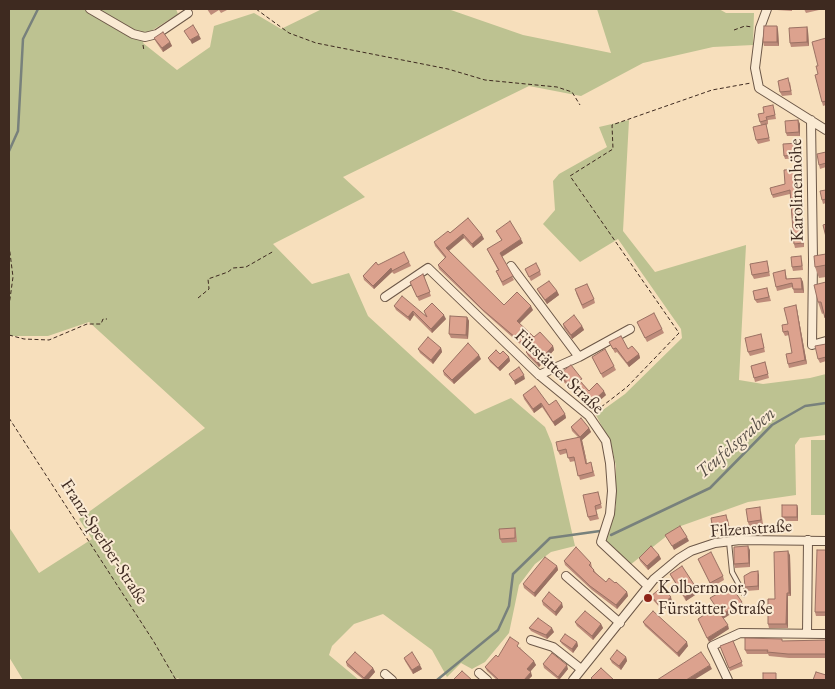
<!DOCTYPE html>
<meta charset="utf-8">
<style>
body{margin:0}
#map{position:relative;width:835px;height:689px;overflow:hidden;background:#f7dfbc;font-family:"EB Garamond",serif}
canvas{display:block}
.frame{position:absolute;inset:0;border:10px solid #3e2a20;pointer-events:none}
</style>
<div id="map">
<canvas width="835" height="689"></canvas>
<div class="frame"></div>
</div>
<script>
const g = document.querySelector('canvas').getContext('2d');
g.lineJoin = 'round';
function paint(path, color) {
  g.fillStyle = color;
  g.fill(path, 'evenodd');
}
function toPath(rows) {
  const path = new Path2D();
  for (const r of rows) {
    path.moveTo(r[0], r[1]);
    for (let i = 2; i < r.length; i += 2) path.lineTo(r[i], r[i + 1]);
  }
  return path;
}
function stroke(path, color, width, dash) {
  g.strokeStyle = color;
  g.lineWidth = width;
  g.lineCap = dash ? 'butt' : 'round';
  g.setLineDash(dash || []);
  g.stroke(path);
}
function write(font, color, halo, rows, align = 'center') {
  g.font = font + ' "EB Garamond",serif';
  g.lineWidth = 4;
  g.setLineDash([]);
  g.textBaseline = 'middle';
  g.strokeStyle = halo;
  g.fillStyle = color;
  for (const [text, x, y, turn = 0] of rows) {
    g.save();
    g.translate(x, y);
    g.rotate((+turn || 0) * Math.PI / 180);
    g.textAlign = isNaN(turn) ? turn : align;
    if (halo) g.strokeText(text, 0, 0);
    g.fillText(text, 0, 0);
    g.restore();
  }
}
paint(toPath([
 [9,9,176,9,178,14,148,33,143,43,177,70,210,47,214,26,254,13,281,29,322,9,448,9,523,35,611,53,597,9,719,9,726,13,754,13,753,45,713,47,643,63,581,96,529,86,343,177,365,197,273,244,312,284,349,273,368,316,475,414,511,398,545,427,552,444,575,546,551,552,535,564,519,585,509,633,485,662,472,669,461,663,447,677,432,650,383,614,354,624,332,646,329,655,359,680,180,680,178,678,174,680,23,680,9,657,9,527,39,573,92,539,79,519,205,428,89,322,48,336,9,336],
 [629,120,623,231,655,272,746,245,739,380,763,384,810,378,826,374,826,435,800,438,795,445,796,495,748,502,678,527,630,565,604,542,616,506,616,466,611,444,596,415,625,394,682,338,681,329,618,239,580,262,543,224,555,210,553,181,559,174,607,147,599,127],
 [811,440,826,440,826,515,811,515]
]), '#bdc291');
stroke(toPath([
 [9,151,18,131,23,39,38,9],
 [611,535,710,488,772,425,805,406,826,403],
 [437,680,498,630,509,606,513,574,550,538,600,531]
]), '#78817c', 2.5);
const service = toPath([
 [729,542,732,572,744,594]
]);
const minor = toPath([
 [90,9,133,34,145,37,157,34,188,13],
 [767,9,760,28,755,68,759,88,826,130],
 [811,120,813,260,812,345,826,341],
 [511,266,579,357],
 [385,297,428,268,539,375,589,416,606,441,610,463,612,491,610,514,601,542,648,586],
 [539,375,579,357,630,329],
 [566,576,620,623],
 [807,634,808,540],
 [531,640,553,647,581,669],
 [479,673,487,680],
 [385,674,392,680],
 [573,680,654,579,678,559,691,551,715,543,740,540,826,541],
 [728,680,712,646,740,633,826,634]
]);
stroke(service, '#6c5747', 6);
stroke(minor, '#6c5747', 10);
stroke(toPath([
 [256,9,289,33,316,43,448,69,485,80,557,87,572,92,580,105],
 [734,30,745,26,752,27],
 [143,45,144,51],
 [9,245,13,277,9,306],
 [198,298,209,289,208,279,228,272,233,268,246,267,274,251],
 [9,335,24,339,49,340,87,324,101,324,103,319,107,319],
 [596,411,627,387,679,333,570,176,613,149,612,125,712,90,751,83],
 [9,418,154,642,176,680]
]), '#3e2a20', 1, [4, 2.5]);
stroke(service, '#faead3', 4);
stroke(minor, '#faead3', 8);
paint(toPath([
 [207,9,229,9,221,13,219,10,211,15],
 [776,9,792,9,792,11,777,10],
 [804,9,819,9,819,10,806,13],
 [777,26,778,30,779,46,764,46,763,42],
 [807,27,808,31,809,46,791,47,790,43],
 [154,38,170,42,172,46,163,52,156,42],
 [826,38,826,105,823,106,822,102,818,74,818,66],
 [790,82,792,95,782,96,780,92],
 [774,109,776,119,768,120,768,124,766,125,770,141,758,144,756,140,761,125,760,122,764,113],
 [798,120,800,124,800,136,787,136,786,133],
 [800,147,801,158,785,159,784,156],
 [826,152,826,167,820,169,819,165],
 [800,173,804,247,795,248,794,244,790,194,773,198,772,195],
 [826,190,826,203,823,204,822,200],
 [468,218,484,239,473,248,464,238,449,251,504,305,533,310,519,323,534,337,553,346,554,350,539,367,528,356,526,352,528,351,485,313,439,269,438,265,445,258,435,246,434,242,450,233],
 [496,231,523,243,502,257,514,280,503,286,496,271,498,270,487,249,502,241],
 [826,254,826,277,819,278,815,267],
 [802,260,803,270,793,271,792,267],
 [409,262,411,266,394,274,392,272,374,289,364,280,363,276,378,265],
 [768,265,770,276,754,279,752,275],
 [525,269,540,271,541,275,531,281],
 [785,270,787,279,801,278,803,282,804,293,794,293,793,287,777,291,776,287],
 [423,274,431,296,419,301,410,282],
 [826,283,826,322,824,313,822,314,818,302],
 [767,288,771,301,757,303,755,300],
 [537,289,557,291,559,295,547,304,539,293],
 [576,293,594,299,595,303,583,309],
 [796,305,797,309,807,364,789,368,788,364,792,353,789,335,785,336,783,332,788,324],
 [394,306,426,316,424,311,446,319,432,333,414,315,410,321,396,310],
 [467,317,469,321,468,339,451,338,449,334],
 [637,322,662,329,664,333,647,342],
 [563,324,582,326,584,330,572,339,564,328],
 [762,338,765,352,750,356,748,352],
 [609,342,639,354,640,358,629,367,617,352,615,353],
 [826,344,826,361,820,363,818,359],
 [441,348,442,352,433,364,420,353,418,349],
 [500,354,509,357,510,361,500,371,490,362,488,358],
 [592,357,614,366,616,370,603,378],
 [481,359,454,384,444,375,443,371],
 [765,362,769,378,755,382,751,366],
 [559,374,583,383,582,383,589,391,606,395,590,409,560,378],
 [523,395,549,405,565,414,566,418,555,426,542,407,534,413,524,399],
 [571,427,589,428,591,432,582,440,587,463,592,466,595,476,580,480,575,461,570,462,567,453,560,455,558,451,578,437,572,431],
 [599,496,602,508,596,510,599,519,590,521,588,517],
 [797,505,798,509,798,521,784,521,782,517],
 [761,511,763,524,749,526,748,522],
 [728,519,730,531,714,534,713,530],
 [515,528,516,532,517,542,502,543,500,539],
 [750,550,750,567,735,568,734,564],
 [826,550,826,616,816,616,815,612],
 [659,555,661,559,648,570,640,561,639,558],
 [790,555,791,596,788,596,788,628,769,628,768,624,775,599],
 [698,559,723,576,724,580,712,587],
 [564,561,591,563,592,567,596,573,606,582,615,583,627,592,628,596,617,609,592,590,565,565],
 [557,566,558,570,535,597,524,588,523,584],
 [670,574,698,593,686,601,672,578],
 [759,575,759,590,746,591,745,587],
 [651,596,672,601,662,610,653,600],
 [542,601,563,607,556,616,543,605],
 [575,622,601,624,603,628,593,640,577,626],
 [643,622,688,646,679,657,645,626],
 [529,628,554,632,547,639,531,631],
 [782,639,782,641,826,640,826,658,789,658,769,656,768,654,747,654,745,650],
 [560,641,577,642,578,646,573,653,562,644],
 [733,641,743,666,730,671,720,646],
 [521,647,520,648,536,665,530,672,532,676,528,680,497,680,487,671,485,667,498,657],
 [626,657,627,661,621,670,612,663,610,659],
 [404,658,422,669,413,674,405,661],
 [346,662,373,668,375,672,368,680,364,680,347,666],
 [543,664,568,669,559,680,544,668]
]), '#bd8b7a');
paint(toPath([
 [777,26,778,30,779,46,777,42],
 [807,27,808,31,809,46,807,42],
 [199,35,201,39,192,44,190,40],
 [170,42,172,46,163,52,162,48],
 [798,120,800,124,800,136,799,132],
 [799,143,800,147,801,158,800,154],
 [799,169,800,173,804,247,803,243],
 [463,234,464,238,447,252,446,248],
 [482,235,484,239,473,248,472,244],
 [521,239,523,243,501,257,500,253],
 [391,268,392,272,374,289,373,286],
 [801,278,803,282,804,293,802,289],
 [557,291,559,295,547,304,545,300],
 [796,305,797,309,807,364,805,360],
 [531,306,533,310,518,325,517,321],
 [413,311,414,315,410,321,408,317],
 [444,315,446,319,432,333,431,329],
 [467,317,469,321,468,339,466,335],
 [582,326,584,330,572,339,571,335],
 [553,346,554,350,539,367,537,363],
 [441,348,442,352,433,364,431,360],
 [639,354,640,358,629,367,627,363],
 [479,355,481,359,454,384,452,380],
 [509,357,510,361,500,371,498,368],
 [524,375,525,379,515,385,514,381],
 [604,391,606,395,590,409,588,406],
 [541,403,542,407,534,413,533,409],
 [565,414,566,418,555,426,553,422],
 [589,428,591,432,582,440,588,467,580,437],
 [797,505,798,509,798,521,797,517],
 [687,537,689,541,674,550,672,546],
 [748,546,750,550,750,567,749,563],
 [788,551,790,555,791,596,789,593],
 [659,555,661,559,648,570,647,566],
 [557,566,558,570,535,597,534,593],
 [758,571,759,575,759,590,758,586],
 [697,589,698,593,686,601,685,597],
 [627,592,628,596,617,609,616,605],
 [787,593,788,596,788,628,786,624],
 [671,597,672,601,662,610,660,606],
 [742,602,743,606,723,619,721,615],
 [562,603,563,607,556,616,555,612],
 [601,624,603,628,593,640,592,636],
 [728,625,729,629,709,642,707,638],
 [552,628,554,632,547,639,546,635],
 [577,642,578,646,573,653,572,649],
 [687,642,688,646,679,657,677,653],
 [626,657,627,661,621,670,619,666],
 [534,661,536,665,529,673,527,669],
 [420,665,422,669,413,674,412,670],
 [567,665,568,669,559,680,558,677],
 [710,665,712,669,694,680,686,680],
 [373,668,375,672,368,680,365,680,364,678],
 [531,672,532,676,528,680,524,680]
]), '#9a7163');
const building = toPath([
 [193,25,199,35,190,40,184,31,193,25],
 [764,26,777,26,777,42,763,42,764,26],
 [807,27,807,42,790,43,789,28,807,27],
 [163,32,170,42,162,48,154,38,163,32],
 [826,38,826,101,822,102,815,75,818,74,816,66,818,66,812,42,826,38],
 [788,78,791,91,780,92,778,81,788,78],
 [773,105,775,115,766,117,767,120,760,122,758,114,764,113,763,107,773,105],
 [798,120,799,132,786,133,785,121,798,120],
 [766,124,769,138,756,140,753,127,766,124],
 [799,143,800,154,784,156,783,144,799,143],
 [826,152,826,163,819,165,817,154,826,152],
 [799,169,803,243,794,244,790,190,772,195,770,188,785,184,784,170,799,169],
 [826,190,826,199,822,200,820,191,826,190],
 [468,218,482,235,472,244,463,234,446,248,504,305,517,292,531,306,517,321,534,337,540,332,553,346,537,363,526,352,529,349,483,310,438,265,446,257,434,242,448,231,450,233,468,218],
 [510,221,521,239,500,253,513,276,502,282,496,271,499,270,487,249,502,240,496,231,510,221],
 [826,224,826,237,823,225,826,224],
 [404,252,409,262,392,271,391,268,373,286,363,276,376,262,378,265,404,252],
 [826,254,826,265,815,267,814,256,826,254],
 [801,256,802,266,792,267,791,257,801,256],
 [767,261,769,272,752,275,750,264,767,261],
 [536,263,540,271,529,277,525,269,536,263],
 [785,270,786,279,801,278,802,289,793,289,792,283,776,287,773,273,785,270],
 [423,274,430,292,417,297,410,282,423,274],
 [549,281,557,291,545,300,537,289,549,281],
 [826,282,826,318,825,318,821,302,818,302,814,285,826,282],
 [587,284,594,299,582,305,575,289,587,284],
 [767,288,769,297,755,300,753,291,767,288],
 [402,296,427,317,424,311,432,303,444,315,431,329,413,311,408,317,394,306,402,296],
 [796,305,805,360,788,364,786,354,792,353,788,331,783,332,782,325,788,324,784,308,796,305],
 [654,313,662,329,645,338,637,322,654,313],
 [574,315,582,326,571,335,563,324,574,315],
 [450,316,467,317,466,335,449,334,450,316],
 [761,334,764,348,748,352,745,338,761,334],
 [621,336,628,349,632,346,639,354,627,363,616,348,613,349,609,342,621,336],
 [428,337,441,348,431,360,418,349,428,337],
 [468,343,479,355,452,380,443,371,468,343],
 [826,344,826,357,818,359,815,346,826,344],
 [605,349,614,366,601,374,592,357,605,349],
 [496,350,500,354,503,351,509,357,498,368,488,358,496,350],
 [765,362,768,374,754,378,751,366,765,362],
 [571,365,582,379,579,380,589,391,597,383,604,391,588,406,559,374,571,365],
 [519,367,524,375,514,381,509,374,519,367],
 [535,386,549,405,556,400,565,414,553,422,541,403,533,409,523,395,535,386],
 [581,418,589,428,580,437,586,464,591,462,593,472,578,476,574,457,568,458,566,449,558,451,556,442,580,437,571,427,581,418],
 [598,492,601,504,595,506,597,515,588,517,583,495,598,492],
 [782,505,797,505,797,517,782,517,782,505],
 [760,507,761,520,748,522,746,509,760,507],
 [726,515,729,527,713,530,711,518,726,515],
 [680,526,687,537,672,546,665,535,680,526],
 [515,528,515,538,500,539,499,529,515,528],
 [651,546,659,555,647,566,639,558,651,546],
 [748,546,749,563,734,564,734,547,748,546],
 [576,547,591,563,589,565,594,570,593,571,606,582,609,578,615,583,616,582,627,592,616,605,590,586,564,561,576,547],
 [817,550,826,550,826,612,815,612,817,550],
 [788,551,789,593,787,593,786,624,768,624,768,599,775,599,774,552,788,551],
 [711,552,723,576,710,583,698,559,711,552],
 [545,557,557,566,534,593,523,584,545,557],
 [682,566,697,589,685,597,670,574,682,566],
 [758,571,758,586,745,587,744,576,751,572,758,571],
 [731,586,742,602,721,615,728,625,707,638,698,619,716,607,710,598,731,586],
 [662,587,671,597,660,606,651,596,662,587],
 [549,592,562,603,555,612,542,601,549,592],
 [585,611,601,624,592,636,575,622,585,611],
 [653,611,687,642,677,653,643,622,653,611],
 [538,618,552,628,546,635,529,628,538,618],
 [565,634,577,642,572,649,560,641,565,634],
 [510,637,519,643,517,646,534,661,527,669,531,672,524,680,499,680,485,667,496,655,498,657,510,637],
 [745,638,782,639,782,641,826,640,826,654,788,654,767,652,768,650,745,650,745,638],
 [733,641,742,662,729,668,720,646,733,641],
 [617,650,626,657,619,666,610,659,617,650],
 [355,652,373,668,364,678,346,662,355,652],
 [412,652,420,665,412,670,404,658,412,652],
 [701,652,710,665,686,680,657,680,701,652],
 [552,653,567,665,558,677,543,664,552,653],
 [601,668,614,680,593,680,591,678,601,668],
 [462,671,472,680,453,680,462,671],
 [816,672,826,675,826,680,813,680,816,672],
 [763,673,776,673,776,680,763,680,763,673]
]);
paint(building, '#dca28e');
stroke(building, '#9a7163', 1);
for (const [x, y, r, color] of [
 [648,598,5,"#8f2418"]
]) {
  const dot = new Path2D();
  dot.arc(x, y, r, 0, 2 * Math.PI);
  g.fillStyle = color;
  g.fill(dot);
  stroke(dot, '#faead3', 2);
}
write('18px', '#3e2a20', '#faead3', [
 ["Karolinenhöhe",797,190,-91],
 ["Fürstätter Straße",559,372,43],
 ["Filzenstraße",751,529,-4],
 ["Franz-Sperber-Straße",104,542,57]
]);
write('18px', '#3e2a20', '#faead3', [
 ["Kolbermoor,",658,588],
 ["Fürstätter Straße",658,609]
], 'left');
write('italic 19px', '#564e46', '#faead3', [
 ["Teufelsgraben",736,443,-41]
]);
</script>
